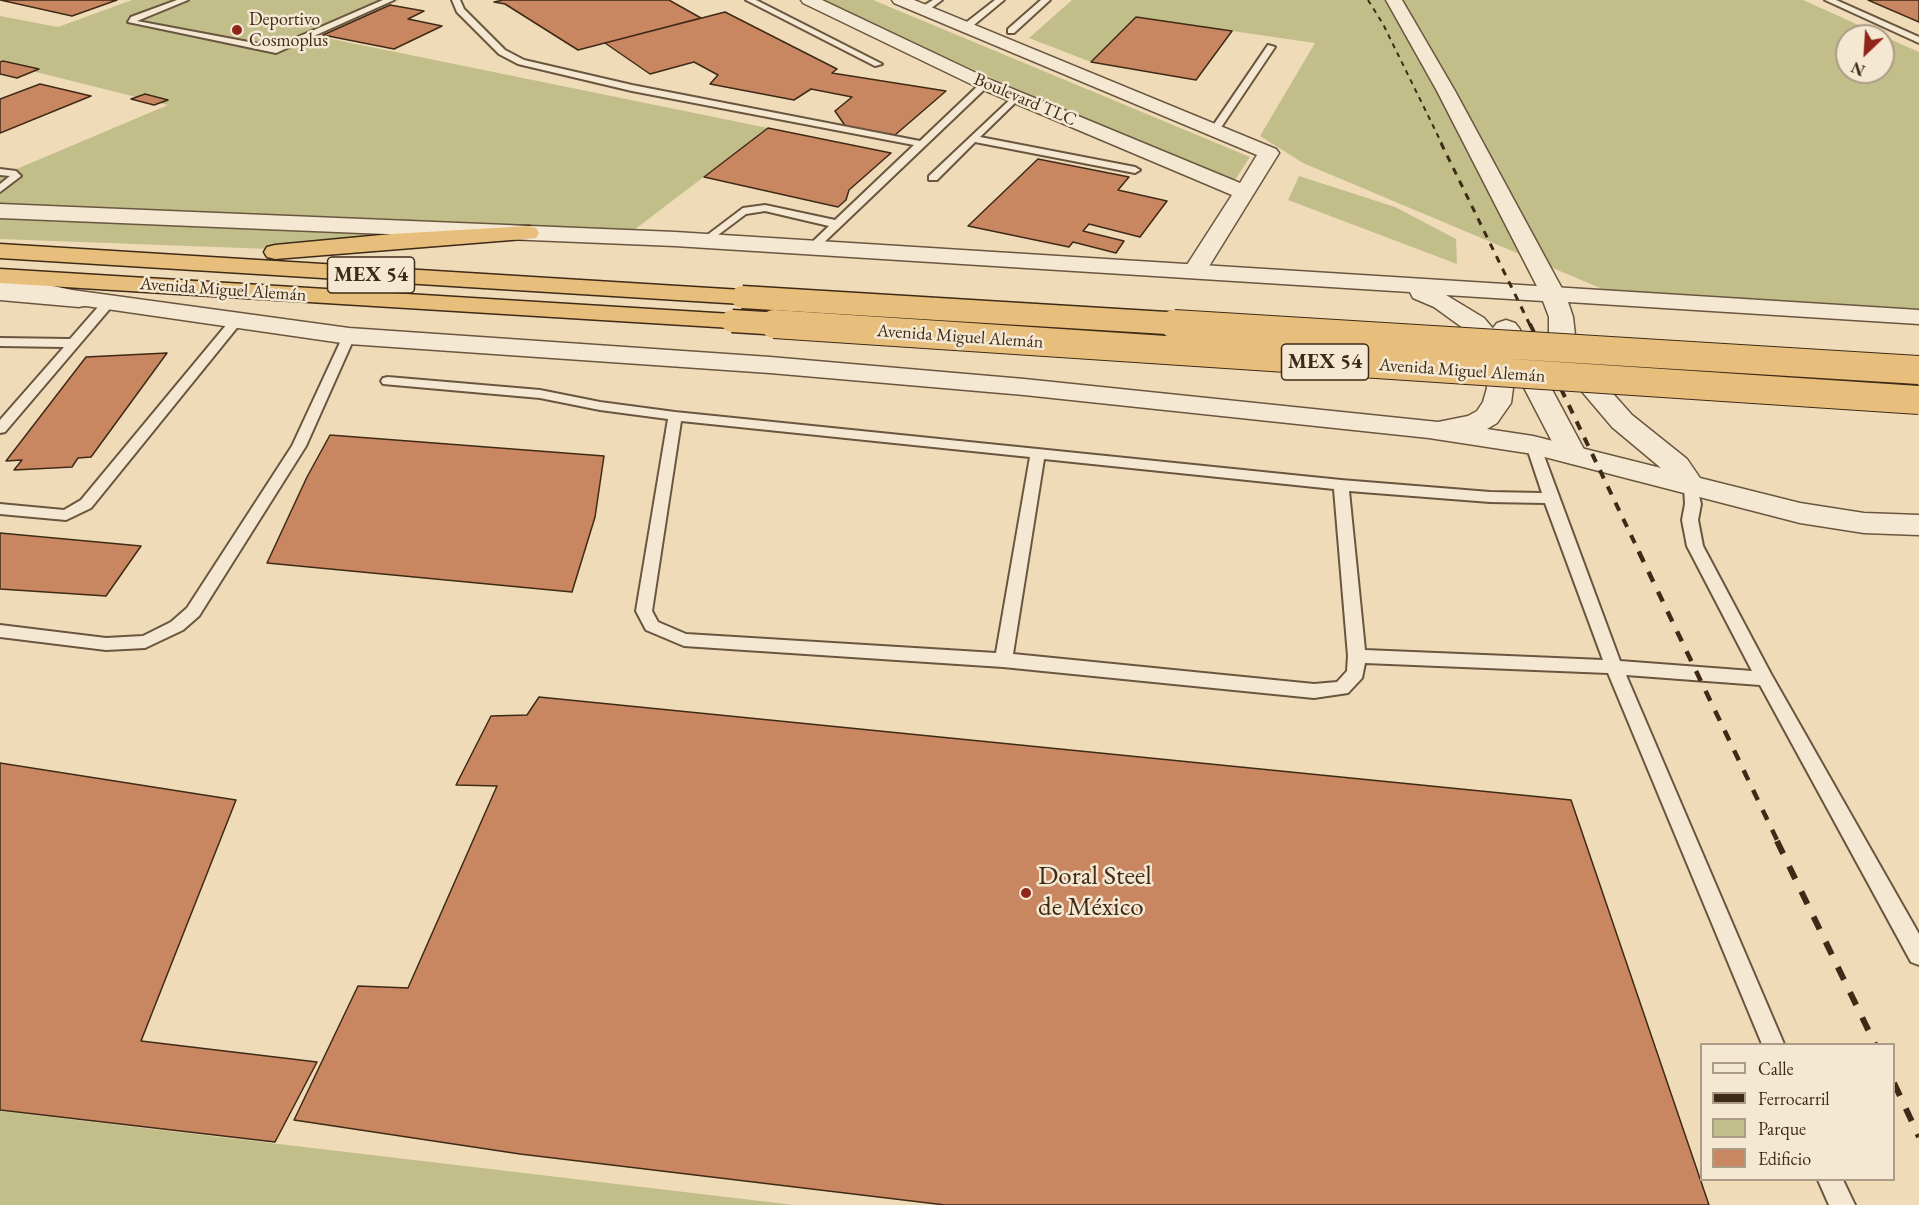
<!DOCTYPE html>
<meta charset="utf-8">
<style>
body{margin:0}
#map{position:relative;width:1919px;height:1205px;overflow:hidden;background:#f0dbb9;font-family:"EB Garamond",serif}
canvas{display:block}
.legend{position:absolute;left:1700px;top:1043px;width:195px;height:138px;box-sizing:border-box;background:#f5e8d2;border:2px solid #ac9c87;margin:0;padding:8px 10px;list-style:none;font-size:18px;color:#3e2a16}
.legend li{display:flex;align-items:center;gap:12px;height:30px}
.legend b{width:30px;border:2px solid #ac9c87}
.north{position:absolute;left:1835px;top:24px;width:60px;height:60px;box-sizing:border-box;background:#f5e8d2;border:2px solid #ac9c87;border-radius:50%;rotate:205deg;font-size:16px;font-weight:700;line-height:24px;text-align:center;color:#3e2a16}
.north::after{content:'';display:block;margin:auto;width:21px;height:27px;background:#8f2418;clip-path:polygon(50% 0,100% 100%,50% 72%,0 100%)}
</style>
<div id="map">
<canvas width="1919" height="1205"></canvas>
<ul class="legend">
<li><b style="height:8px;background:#f5e8d2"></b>Calle</li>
<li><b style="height:8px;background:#3e2a16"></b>Ferrocarril</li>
<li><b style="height:16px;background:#c1be8a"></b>Parque</li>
<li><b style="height:16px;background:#c98761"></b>Edificio</li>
</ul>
<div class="north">N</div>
</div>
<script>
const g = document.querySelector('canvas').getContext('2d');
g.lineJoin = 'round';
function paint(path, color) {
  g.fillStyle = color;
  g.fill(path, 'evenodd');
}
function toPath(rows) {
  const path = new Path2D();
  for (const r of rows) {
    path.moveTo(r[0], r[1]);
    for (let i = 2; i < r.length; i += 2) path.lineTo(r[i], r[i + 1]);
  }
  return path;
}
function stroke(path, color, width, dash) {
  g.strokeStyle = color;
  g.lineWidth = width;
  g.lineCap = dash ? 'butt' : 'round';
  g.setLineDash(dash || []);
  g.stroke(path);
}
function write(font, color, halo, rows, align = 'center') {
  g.font = font + ' "EB Garamond",serif';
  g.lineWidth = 5;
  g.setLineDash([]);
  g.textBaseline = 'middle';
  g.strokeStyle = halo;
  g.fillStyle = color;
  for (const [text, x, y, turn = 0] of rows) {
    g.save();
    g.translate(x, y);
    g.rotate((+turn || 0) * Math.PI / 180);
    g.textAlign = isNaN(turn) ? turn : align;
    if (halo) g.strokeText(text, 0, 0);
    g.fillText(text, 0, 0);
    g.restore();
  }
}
paint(toPath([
 [132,0,399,0,317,36,768,128,630,233,270,249,0,239,0,176,168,105,0,63,0,16,58,27],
 [821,0,873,0,1250,157,1233,183,937,54],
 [1072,0,1803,0,1883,36,1847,36,1847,72,1883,72,1883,36,1919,52,1919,309,1605,290,1303,163,1260,136,1315,43,1136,17,1091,62,1029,38],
 [1299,176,1395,207,1456,239,1457,264,1288,200],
 [0,1111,794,1205,0,1205]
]), '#c1be8a');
const building = toPath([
 [0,0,117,0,72,16,0,0],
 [503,0,669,0,701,18,578,50,505,4,494,2,503,0],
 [1868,0,1919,0,1919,22,1868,0],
 [390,5,424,11,408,19,442,26,394,49,323,35,390,5],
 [725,12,837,69,832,73,946,91,895,135,846,127,835,111,852,97,811,89,794,100,710,84,718,75,694,62,650,74,605,43,725,12],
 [1136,17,1232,31,1196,80,1091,62,1136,17],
 [3,61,39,69,17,78,0,74,0,62,3,61],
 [40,84,91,96,0,133,0,99,40,84],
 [145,94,168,100,154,105,131,99,145,94],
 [768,128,891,153,849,190,846,200,838,207,704,177,768,128],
 [1038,159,1129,177,1118,190,1167,201,1140,237,1089,224,1083,231,1124,241,1116,253,1073,242,1069,247,968,226,1038,159],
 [167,353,91,457,78,458,72,467,14,470,22,460,6,461,86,357,167,353],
 [330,435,604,456,595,517,572,592,267,563,307,477,330,435],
 [0,533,141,546,106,596,0,589,0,533],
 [539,697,1571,800,1709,1205,945,1205,520,1154,294,1120,358,986,408,988,497,786,456,785,491,716,527,715,539,697],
 [0,763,236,800,141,1041,317,1062,275,1142,0,1110,0,763]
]);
paint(building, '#c98761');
stroke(building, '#3e2a16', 1.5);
const service = toPath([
 [177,0,188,0,137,21,275,47,383,0,394,0,276,53,128,22,131,17,177,0],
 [452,0,460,0,464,9,505,50,524,60,632,85,920,141,982,82,990,84,816,250,808,250,806,248,829,226,765,211,746,214,706,244,702,243,702,239,743,208,765,205,835,220,914,145,632,91,518,64,499,54,457,12,452,0],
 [746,0,756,0,882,64,875,66,746,0],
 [933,0,942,0,926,12,920,12,920,8,933,0],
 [995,0,1004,0,969,29,963,29,963,25,995,0],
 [1041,0,1050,0,1014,33,1008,33,1008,29,1041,0],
 [1825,0,1836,0,1919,37,1919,43,1825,0],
 [1268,45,1275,47,1218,132,1212,132,1210,130,1268,45],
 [1016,94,1019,95,1019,99,980,137,1135,167,1140,170,1135,173,975,142,937,180,929,180,929,176,1016,94],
 [0,169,16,171,21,176,0,192,0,184,10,176,0,175,0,169],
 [109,298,115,302,113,305,5,432,0,433,0,420,64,347,0,346,0,338,70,339,105,299,109,298],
 [236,317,240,318,242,321,240,324,91,508,66,520,0,514,0,504,64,510,81,500,232,318,236,317],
 [349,332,355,336,306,446,199,616,183,630,145,648,106,650,0,637,0,625,106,638,143,636,171,622,187,608,292,446,343,336,349,332],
 [388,377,540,390,600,402,675,412,1341,480,1490,492,1542,493,1526,445,1533,441,1540,445,1620,661,1752,671,1687,546,1682,520,1685,504,1684,487,1691,482,1696,484,1701,504,1698,520,1703,546,1771,674,1919,934,1919,965,1911,962,1760,685,1626,675,1784,1044,1762,1044,1608,673,1365,663,1362,678,1348,693,1314,698,1003,667,684,646,646,630,636,611,668,419,600,410,540,398,383,384,381,381,383,378,388,377],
 [681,421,1030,457,996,653,686,634,658,622,652,611,681,421],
 [1044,459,1334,489,1348,656,1347,671,1337,682,1314,684,1013,654,1044,459],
 [1349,491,1490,502,1545,503,1603,660,1365,650,1349,491],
 [1818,1180,1843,1180,1855,1205,1829,1205,1818,1180]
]);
const minor = toPath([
 [801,0,822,0,991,80,1240,183,1257,155,894,3,892,0,914,0,1276,149,1279,153,1203,276,1195,278,1187,276,1183,271,1232,195,979,88,803,3,801,0],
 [1386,0,1402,0,1455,91,1566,296,1563,301,1554,303,1545,301,1542,296,1437,91,1386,0],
 [0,286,79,293,88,295,91,300,88,305,79,307,0,300,0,286],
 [1506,320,1515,323,1519,328,1587,455,1583,461,1573,464,1563,461,1559,455,1493,328,1497,323,1506,320]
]);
const tertiary = toPath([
 [0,204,675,232,1919,310,1919,324,1568,302,1573,317,1575,335,1599,378,1632,415,1687,459,1700,478,1800,503,1864,513,1919,515,1919,535,1864,533,1800,523,1533,454,1429,438,1024,395,770,373,349,344,72,304,0,289,0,275,72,290,349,328,770,357,1024,379,1438,422,1468,416,1477,411,1483,402,1487,388,1481,356,1470,333,1434,307,1413,298,1410,292,675,246,0,218,0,204],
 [1446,295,1543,301,1549,317,1549,335,1579,388,1612,427,1661,468,1533,436,1487,429,1497,423,1511,403,1513,388,1507,356,1495,331,1484,318,1446,295]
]);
const trunk = toPath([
 [528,226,536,228,539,233,536,238,275,259,267,257,264,252,267,247,275,245,392,234,528,226],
 [0,244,742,290,751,292,754,297,751,302,742,304,0,258,0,244],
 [0,269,732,314,741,316,744,321,741,326,732,328,0,283,0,269]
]);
stroke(service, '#6a563f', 4);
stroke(minor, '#6a563f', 3);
stroke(tertiary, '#6a563f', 3);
stroke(trunk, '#3e2a16', 3);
paint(service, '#f5e8d2');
paint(minor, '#f5e8d2');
paint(tertiary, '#f5e8d2');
paint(trunk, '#e8be7c');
stroke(toPath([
 [1368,0,1383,24,1442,144]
]), '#3e2a16', 2, [5, 5]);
stroke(toPath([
 [1441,143,1530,325]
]), '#3e2a16', 3, [7, 7]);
stroke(toPath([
 [1530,324,1640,554]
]), '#3e2a16', 4, [9, 9]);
stroke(toPath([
 [1639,552,1778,842]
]), '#3e2a16', 4.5, [11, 11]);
stroke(toPath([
 [1777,841,1875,1044],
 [1894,1083,1919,1137]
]), '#3e2a16', 6, [14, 14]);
const trunkBridgeFar1 = toPath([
 [742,297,1199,325],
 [732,321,797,325]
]);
const trunkBridge = toPath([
 [774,324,1919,400],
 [1174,324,1919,370]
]);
stroke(trunkBridgeFar1, '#3e2a16', 25, []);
stroke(trunkBridge, '#3e2a16', 30, []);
stroke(trunkBridgeFar1, '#e8be7c', 22);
stroke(trunkBridge, '#e8be7c', 28);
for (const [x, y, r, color] of [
 [237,30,6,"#8f2418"],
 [1026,893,6,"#8f2418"]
]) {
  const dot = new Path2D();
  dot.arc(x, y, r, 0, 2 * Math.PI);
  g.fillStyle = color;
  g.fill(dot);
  stroke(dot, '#f5e8d2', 2);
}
write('18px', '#3e2a16', '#f5e8d2', [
 ["Deportivo",249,20],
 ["Cosmoplus",249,41]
], 'left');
write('18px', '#3e2a16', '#f5e8d2', [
 ["Boulevard TLC",1025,100,23],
 ["Avenida Miguel Alemán",223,290,4],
 ["Avenida Miguel Alemán",960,337,4],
 ["Avenida Miguel Alemán",1462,371,4]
]);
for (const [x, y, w] of [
 [371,275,87],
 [1325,362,87]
]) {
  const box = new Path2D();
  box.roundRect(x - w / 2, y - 18, w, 36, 4.5);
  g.fillStyle = '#f5e8d2';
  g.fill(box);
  stroke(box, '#3e2a16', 1.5);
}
write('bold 21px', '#3e2a16', null, [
 ["MEX 54",371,275],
 ["MEX 54",1325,362]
]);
write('27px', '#3e2a16', '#f5e8d2', [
 ["Doral Steel",1038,877],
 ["de México",1038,908]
], 'left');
</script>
